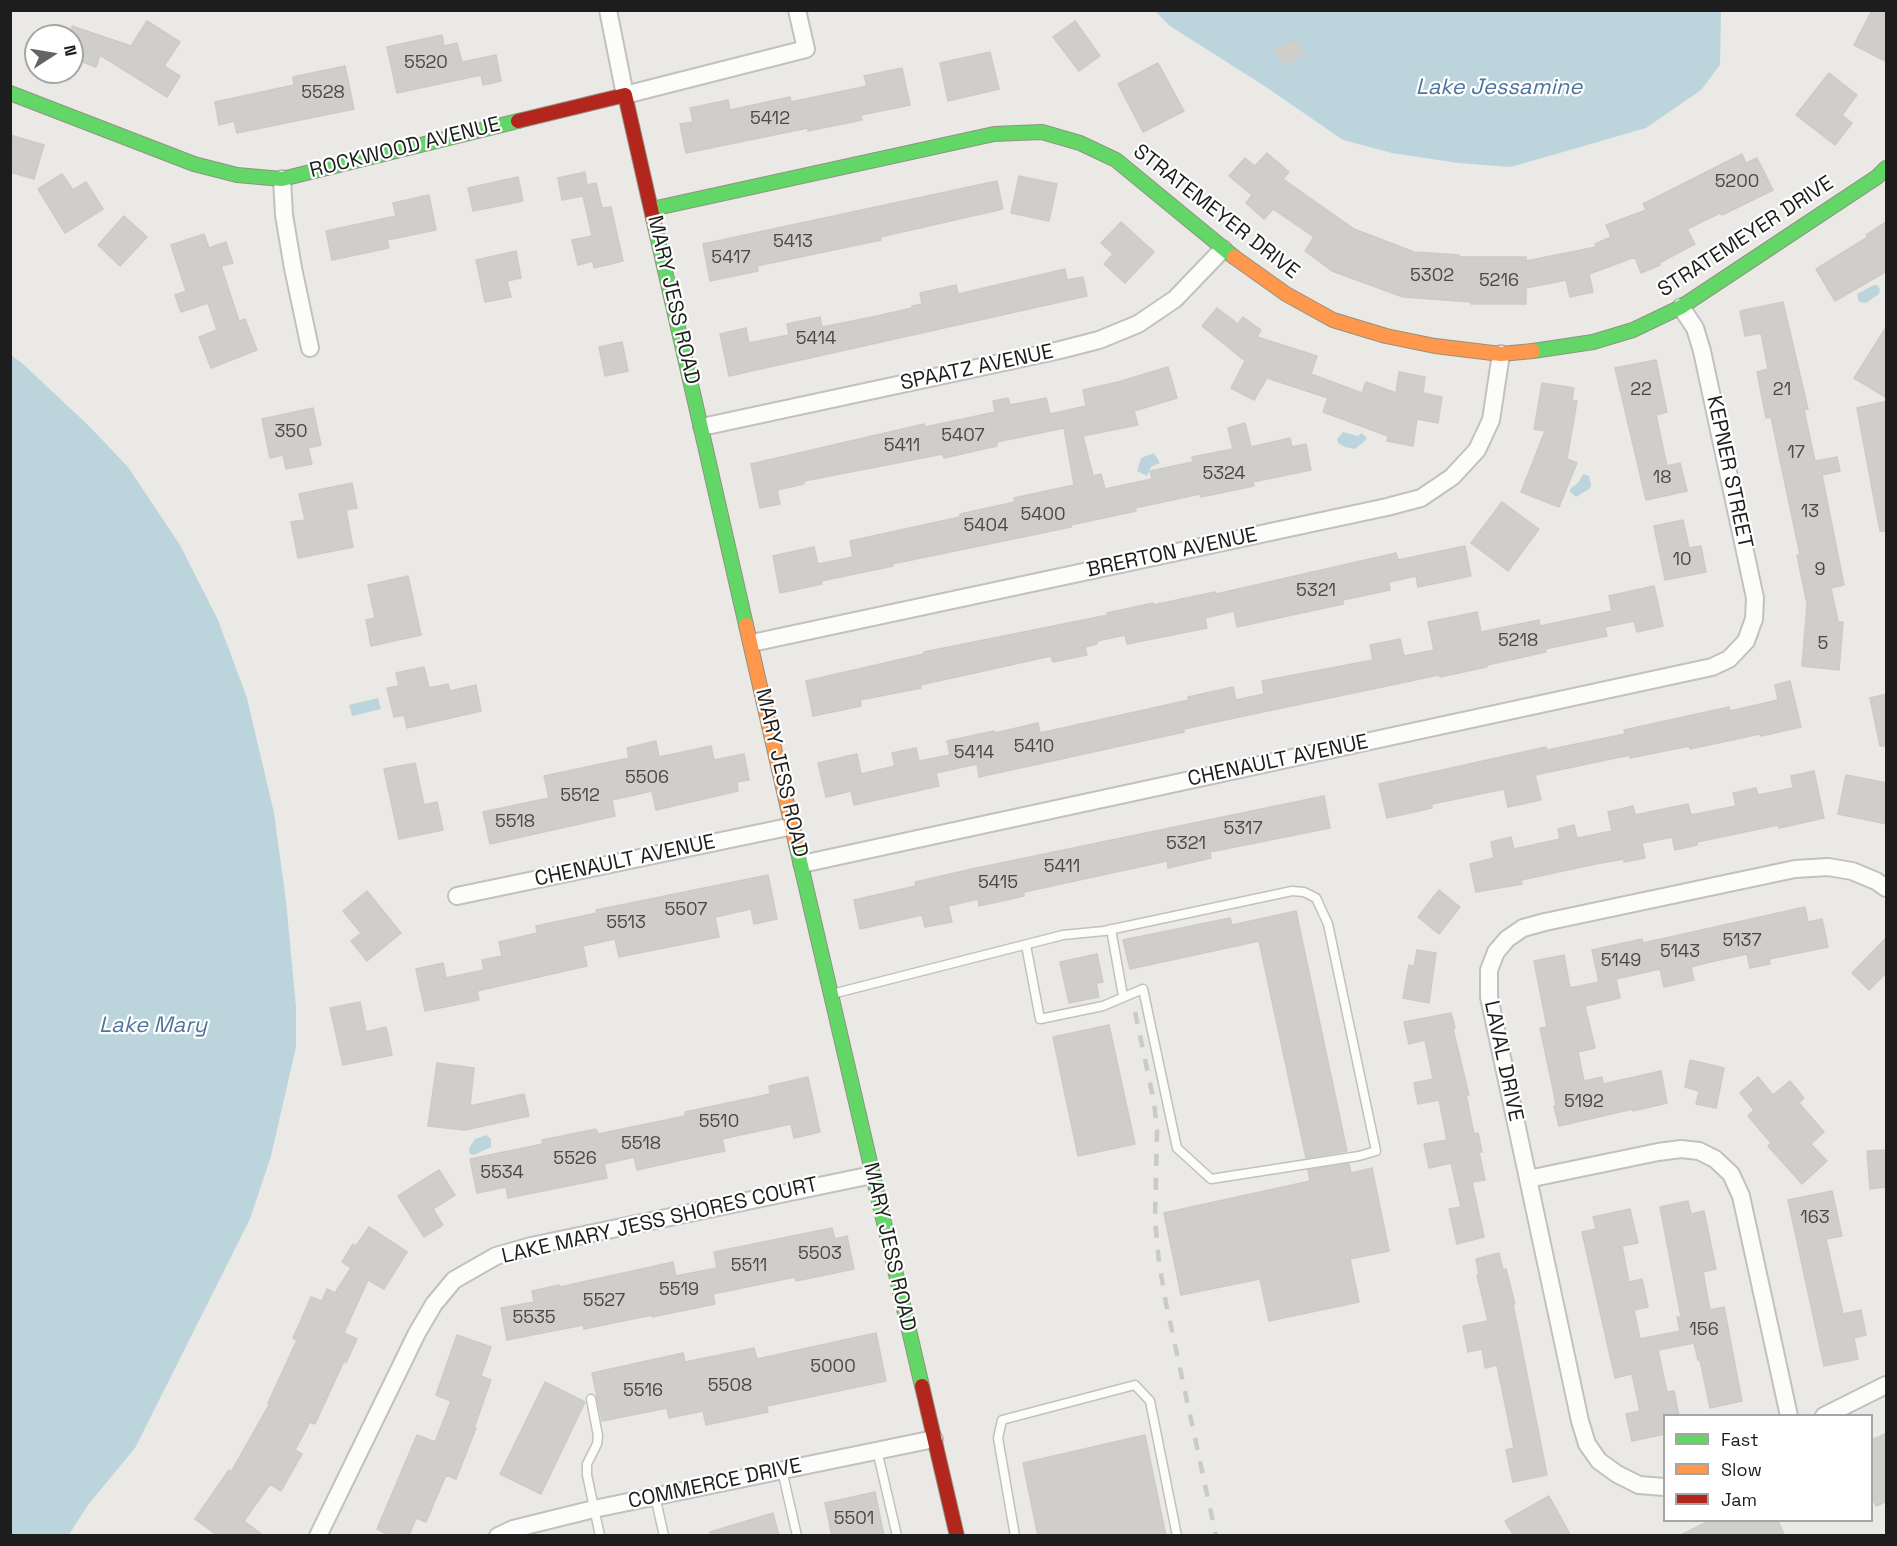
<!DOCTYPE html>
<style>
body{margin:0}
#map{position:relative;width:1897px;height:1546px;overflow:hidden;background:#ebe9e6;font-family:"Space Grotesk",sans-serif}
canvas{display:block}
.frame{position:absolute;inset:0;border:12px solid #1d1d1d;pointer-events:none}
.legend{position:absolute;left:1663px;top:1414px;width:210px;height:108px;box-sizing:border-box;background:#fff;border:2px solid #a5a5a5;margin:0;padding:8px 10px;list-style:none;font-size:18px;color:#1d1d1d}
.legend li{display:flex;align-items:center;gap:12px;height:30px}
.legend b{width:30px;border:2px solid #a5a5a5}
.north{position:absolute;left:24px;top:24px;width:60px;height:60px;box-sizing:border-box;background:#fff;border:2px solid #a5a5a5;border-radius:50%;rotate:78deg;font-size:16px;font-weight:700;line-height:24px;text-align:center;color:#1d1d1d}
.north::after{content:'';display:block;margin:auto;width:21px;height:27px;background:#656463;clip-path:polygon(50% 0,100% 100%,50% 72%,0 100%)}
</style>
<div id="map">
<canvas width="1897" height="1546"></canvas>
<div class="frame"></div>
<ul class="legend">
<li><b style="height:8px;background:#63d668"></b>Fast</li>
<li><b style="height:8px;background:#ff974d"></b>Slow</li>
<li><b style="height:8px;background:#b3261e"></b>Jam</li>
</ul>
<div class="north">N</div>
</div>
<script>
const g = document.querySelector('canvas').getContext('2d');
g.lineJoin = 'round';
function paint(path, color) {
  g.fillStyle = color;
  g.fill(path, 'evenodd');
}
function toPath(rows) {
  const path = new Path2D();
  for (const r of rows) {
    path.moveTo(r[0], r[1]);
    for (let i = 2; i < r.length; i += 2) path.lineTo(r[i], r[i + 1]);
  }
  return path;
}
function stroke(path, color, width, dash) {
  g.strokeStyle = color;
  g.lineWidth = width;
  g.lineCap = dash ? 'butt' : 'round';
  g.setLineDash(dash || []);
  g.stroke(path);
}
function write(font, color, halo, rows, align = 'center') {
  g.font = font + ' "Space Grotesk",sans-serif';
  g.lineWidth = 4.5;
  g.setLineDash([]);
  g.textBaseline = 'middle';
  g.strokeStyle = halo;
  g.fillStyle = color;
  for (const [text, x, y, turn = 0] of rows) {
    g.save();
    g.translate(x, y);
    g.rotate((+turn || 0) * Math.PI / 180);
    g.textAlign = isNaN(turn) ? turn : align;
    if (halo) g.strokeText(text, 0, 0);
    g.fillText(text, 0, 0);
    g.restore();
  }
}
paint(toPath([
 [1155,11,1721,11,1720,65,1701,90,1646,128,1511,167,1458,163,1392,153,1343,140,1266,87,1170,26],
 [1874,285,1877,285,1880,289,1879,294,1866,303,1859,302,1857,294],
 [11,355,23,364,89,426,128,467,180,545,218,620,247,698,274,813,286,901,296,1007,296,1047,271,1156,250,1219,135,1448,88,1505,68,1536,10,1535],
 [1343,432,1358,436,1361,433,1366,437,1366,440,1355,449,1345,447,1338,443,1337,439],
 [1154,453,1160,463,1151,467,1147,476,1137,471,1141,458],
 [1583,474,1589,476,1591,486,1589,489,1576,497,1570,492,1570,489,1578,483],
 [378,698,381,709,352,716,349,705],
 [486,1135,491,1139,491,1147,474,1155,470,1154,469,1148,475,1139]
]), '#bcd5dc');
const building = toPath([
 [1872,10,1887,10,1887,62,1854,45,1872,10],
 [147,21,180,42,164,66,180,76,167,97,100,55,96,67,72,58,72,26,131,46,147,21],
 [1075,21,1100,56,1079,71,1053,37,1075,21],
 [442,35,444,46,457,43,462,62,496,55,501,81,483,85,481,75,397,93,387,47,442,35],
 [1295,40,1303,54,1283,65,1275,50,1295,40],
 [990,52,999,89,948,101,940,63,990,52],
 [1158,63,1184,111,1143,132,1118,84,1158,63],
 [345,66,354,109,237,133,234,121,219,125,215,102,294,85,293,77,345,66],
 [902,68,910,105,861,115,862,120,808,131,808,128,686,153,680,124,693,122,690,108,728,100,730,110,790,97,791,102,867,86,864,76,902,68],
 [1829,73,1857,95,1842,115,1852,123,1835,145,1796,115,1829,73],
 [10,135,44,145,34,179,10,172,10,135],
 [1267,153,1289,172,1283,179,1354,229,1414,252,1459,255,1459,257,1526,257,1526,261,1596,247,1595,244,1611,237,1606,225,1646,210,1643,204,1742,154,1746,163,1757,158,1773,190,1722,215,1720,213,1687,229,1695,244,1659,263,1660,265,1641,273,1635,257,1589,274,1593,292,1570,297,1566,280,1526,288,1526,304,1471,304,1471,302,1403,297,1332,271,1305,251,1314,237,1273,209,1264,219,1246,203,1252,195,1229,176,1245,158,1255,166,1267,153],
 [585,172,587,185,596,183,602,208,611,207,623,261,594,268,593,261,578,265,572,240,592,236,583,196,562,200,558,178,585,172],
 [62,174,73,190,86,182,103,209,65,233,38,189,62,174],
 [1019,176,1057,184,1049,221,1011,213,1019,176],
 [518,177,523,201,473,211,468,188,518,177],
 [997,181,1003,209,880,237,881,240,757,266,758,271,710,281,703,244,997,181],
 [429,195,436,230,387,240,389,248,332,260,326,231,396,216,393,203,429,195],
 [124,216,147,237,120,266,98,245,124,216],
 [1887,221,1887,271,1835,301,1816,269,1868,237,1866,235,1887,221],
 [1121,222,1154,252,1125,283,1104,264,1113,254,1101,243,1121,222],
 [204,234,209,248,226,242,233,263,221,266,239,321,245,319,257,350,211,368,199,337,217,330,208,303,181,312,175,295,186,291,171,245,204,234],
 [516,251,521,278,507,281,511,297,485,302,476,260,516,251],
 [1065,269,1067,280,1083,277,1087,296,729,376,720,334,746,328,749,343,789,335,787,324,820,317,822,327,877,316,912,308,912,306,922,304,920,293,956,285,958,294,1065,269],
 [1783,302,1808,409,1804,410,1815,461,1837,457,1840,471,1822,475,1844,585,1831,588,1838,622,1843,622,1839,670,1802,666,1807,604,1797,555,1800,555,1771,417,1766,418,1757,372,1768,369,1761,333,1745,336,1740,311,1783,302],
 [1217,308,1238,324,1243,317,1261,330,1257,337,1317,356,1311,374,1362,393,1366,382,1396,393,1399,372,1425,377,1423,393,1442,397,1438,423,1417,419,1413,446,1387,441,1388,436,1323,412,1328,398,1267,378,1254,400,1231,388,1245,361,1202,326,1217,308],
 [1887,326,1887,398,1854,378,1887,326],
 [622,342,628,371,605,376,599,347,622,342],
 [1656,360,1667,412,1656,415,1667,466,1680,463,1687,491,1646,500,1615,368,1656,360],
 [1168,367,1177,398,1134,411,1138,425,1083,436,1093,476,1101,474,1105,489,1152,479,1150,471,1193,462,1192,457,1233,449,1228,428,1245,423,1251,447,1290,438,1292,447,1306,444,1311,470,1253,482,1254,486,1201,497,1200,494,1135,508,1136,511,1071,525,1071,527,892,564,893,566,821,581,822,584,780,593,773,556,814,547,818,564,853,557,850,541,960,517,960,514,1015,502,1014,498,1074,485,1064,428,997,442,997,446,944,458,943,454,804,481,804,484,777,490,780,504,760,508,751,464,924,424,925,427,995,412,993,401,1008,398,1010,405,1046,398,1050,414,1086,406,1083,390,1118,382,1168,367],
 [1542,383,1574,388,1572,400,1577,401,1567,459,1577,463,1559,507,1521,492,1545,431,1534,429,1542,383],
 [1887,401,1887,531,1880,531,1857,408,1887,401],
 [313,408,321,445,308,448,312,464,286,469,283,455,270,458,262,419,313,408],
 [352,483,357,508,346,510,353,547,298,558,291,522,305,520,299,494,352,483],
 [1502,502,1539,529,1508,571,1471,543,1502,502],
 [1683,520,1689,548,1701,546,1706,572,1665,580,1654,526,1683,520],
 [1465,546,1471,576,1418,587,1416,576,1389,582,1390,590,1343,600,1343,604,1237,627,1234,611,1205,618,1207,628,1127,644,1125,635,1097,641,1097,644,1085,647,1087,655,1053,662,1051,656,979,672,920,685,921,688,860,700,861,706,813,716,806,681,924,654,924,652,1108,615,1107,613,1153,603,1153,605,1215,592,1216,594,1396,553,1398,560,1465,546],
 [408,576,421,635,371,646,366,620,375,618,368,585,408,576],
 [1654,586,1663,626,1637,632,1634,621,1605,627,1607,636,1545,649,1546,652,1487,665,1487,667,1440,677,1439,675,1239,717,1184,729,1184,732,979,777,977,764,936,773,939,786,854,805,851,791,826,797,818,763,857,754,861,774,895,766,892,753,916,748,919,761,950,755,947,741,994,731,995,733,1038,723,1040,733,1189,700,1188,697,1233,687,1236,700,1264,694,1262,681,1373,660,1370,645,1400,639,1404,656,1434,650,1428,622,1477,612,1481,632,1539,620,1540,626,1612,611,1609,596,1654,586],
 [424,667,429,688,448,684,450,691,476,685,481,711,407,728,404,715,394,717,387,688,399,686,396,673,424,667],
 [1790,681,1801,727,1761,736,1760,734,1690,749,1689,746,1630,758,1630,755,1535,775,1541,800,1508,807,1504,789,1432,804,1432,808,1387,818,1379,784,1546,747,1547,750,1625,734,1624,730,1729,707,1730,711,1778,700,1775,685,1790,681],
 [1887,694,1887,746,1880,746,1870,698,1887,694],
 [656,741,659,757,711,746,714,760,744,754,749,780,737,782,738,791,656,810,652,791,612,800,615,816,490,844,483,812,549,798,544,776,629,758,627,748,656,741],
 [415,763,424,805,437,802,443,830,399,839,384,769,415,763],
 [1814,771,1824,818,1779,828,1778,825,1697,842,1697,845,1675,850,1672,837,1642,843,1645,858,1624,862,1624,859,1596,864,1521,880,1522,884,1476,892,1470,864,1494,858,1491,842,1511,837,1514,849,1560,839,1558,829,1574,825,1577,838,1612,831,1608,812,1633,806,1635,815,1688,804,1691,815,1736,806,1733,793,1756,788,1758,795,1793,788,1791,776,1814,771],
 [1846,775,1887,783,1887,824,1838,814,1846,775],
 [1324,796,1330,828,1210,852,1211,858,1168,868,1167,861,1024,892,1024,896,979,906,978,899,948,906,952,922,925,927,922,915,860,929,854,900,916,886,915,882,972,869,1324,796],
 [768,875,777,919,754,924,751,909,715,917,719,937,619,957,615,939,583,946,587,966,477,991,479,1000,425,1011,416,969,443,963,446,978,484,970,482,960,502,956,499,942,537,933,536,926,597,913,596,910,768,875],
 [1439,890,1460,907,1439,934,1418,917,1439,890],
 [367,891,401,933,367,961,351,941,361,933,343,911,367,891],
 [1805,907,1808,922,1822,919,1828,947,1769,959,1770,964,1750,968,1747,954,1706,963,1691,967,1694,980,1664,987,1660,969,1616,979,1620,998,1585,1006,1595,1048,1578,1052,1584,1081,1602,1077,1603,1084,1661,1071,1667,1103,1633,1111,1633,1109,1559,1126,1554,1106,1556,1106,1553,1089,1540,1028,1547,1027,1534,961,1564,955,1570,988,1599,982,1592,950,1642,939,1643,943,1805,907],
 [1296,911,1347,1151,1306,1158,1259,941,1130,969,1123,940,1230,918,1232,925,1296,911],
 [1887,937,1887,972,1869,990,1852,973,1887,937],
 [1417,950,1436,953,1429,1003,1403,998,1409,965,1414,966,1417,950],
 [1097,954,1103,982,1096,983,1099,997,1069,1003,1060,962,1097,954],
 [360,1002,366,1032,386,1027,392,1055,343,1065,330,1008,360,1002],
 [1451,1013,1455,1028,1453,1029,1469,1095,1466,1095,1474,1134,1478,1133,1482,1152,1479,1152,1485,1180,1472,1182,1484,1237,1457,1244,1449,1209,1461,1207,1451,1163,1429,1168,1424,1144,1447,1140,1439,1100,1418,1104,1414,1083,1433,1079,1425,1040,1409,1044,1404,1022,1451,1013],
 [1109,1025,1135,1144,1078,1156,1053,1037,1109,1025],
 [1690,1060,1724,1068,1716,1108,1696,1104,1699,1091,1685,1087,1690,1060],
 [437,1063,474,1068,470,1106,524,1094,529,1116,465,1130,428,1126,437,1063],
 [808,1077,820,1132,794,1138,791,1124,722,1139,725,1151,686,1159,637,1170,634,1157,604,1164,607,1178,508,1198,506,1187,477,1193,470,1159,543,1144,542,1140,596,1129,598,1134,685,1116,685,1112,770,1094,769,1086,808,1077],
 [1758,1077,1773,1095,1790,1081,1804,1098,1799,1103,1824,1132,1811,1144,1827,1161,1802,1184,1768,1146,1771,1143,1748,1116,1754,1110,1740,1093,1758,1077],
 [1887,1150,1887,1187,1870,1189,1867,1151,1887,1150],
 [1349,1164,1351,1173,1372,1168,1389,1251,1350,1259,1359,1302,1269,1321,1260,1279,1181,1295,1164,1213,1310,1181,1308,1170,1349,1164],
 [439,1170,455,1195,433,1209,443,1225,424,1237,398,1196,439,1170],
 [1832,1191,1842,1236,1826,1239,1843,1314,1861,1310,1866,1335,1854,1338,1858,1359,1824,1366,1788,1200,1832,1191],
 [1688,1201,1691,1214,1704,1211,1716,1269,1703,1272,1710,1310,1724,1307,1742,1401,1710,1408,1700,1360,1698,1360,1694,1343,1658,1350,1667,1392,1674,1391,1679,1416,1665,1416,1665,1434,1632,1441,1626,1414,1640,1411,1632,1374,1615,1378,1582,1232,1596,1229,1593,1217,1630,1209,1638,1243,1622,1246,1629,1282,1642,1279,1648,1307,1634,1310,1640,1339,1680,1331,1677,1317,1681,1317,1660,1207,1688,1201],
 [369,1227,407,1252,384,1289,368,1280,344,1333,357,1339,346,1363,344,1361,315,1424,310,1422,295,1450,302,1454,281,1491,270,1484,244,1521,264,1536,218,1536,195,1519,229,1470,231,1472,270,1403,268,1403,297,1340,293,1338,311,1297,322,1301,327,1289,335,1293,351,1268,342,1262,353,1244,356,1246,369,1227],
 [832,1228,835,1239,847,1236,854,1269,796,1281,795,1277,713,1294,715,1304,652,1317,652,1315,584,1329,583,1325,507,1340,501,1308,534,1302,532,1291,559,1285,560,1287,673,1262,676,1276,717,1268,714,1252,832,1228],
 [1499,1253,1503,1270,1506,1269,1515,1304,1513,1304,1547,1475,1513,1482,1506,1450,1514,1448,1497,1365,1485,1368,1482,1349,1468,1352,1463,1326,1488,1321,1477,1275,1479,1275,1476,1259,1499,1253],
 [876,1333,886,1381,767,1406,768,1412,706,1425,703,1411,669,1418,667,1408,602,1421,592,1373,683,1353,685,1362,754,1348,757,1359,876,1333],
 [457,1335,491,1347,481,1376,491,1380,474,1428,476,1428,456,1479,446,1475,426,1522,416,1518,409,1536,392,1536,377,1529,417,1435,435,1442,451,1401,436,1395,457,1335],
 [545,1382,585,1402,541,1494,500,1474,545,1382],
 [1887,1433,1887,1501,1876,1506,1872,1496,1872,1440,1887,1433],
 [1145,1435,1166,1536,1038,1536,1023,1463,1145,1435],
 [875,1492,884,1536,832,1536,825,1503,875,1492],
 [1549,1496,1571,1536,1514,1536,1505,1521,1549,1496],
 [773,1513,779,1536,711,1536,710,1532,773,1513],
 [1709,1521,1778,1521,1785,1536,1679,1536,1709,1521]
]);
paint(building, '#d0cecb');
stroke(building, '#cecbc7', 1.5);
const lane = toPath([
 [1111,929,1123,996],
 [832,994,1063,935,1104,931,1292,891,1304,892,1316,898,1328,924,1376,1151,1359,1156,1211,1179,1177,1148,1143,989,1103,1006,1040,1019,1026,945],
 [591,1399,598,1436,597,1444,587,1464,587,1475,600,1536],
 [877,1450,897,1536],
 [782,1470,797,1536],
 [655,1496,664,1536],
 [1015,1536,998,1438,1002,1420,1135,1385,1150,1401,1177,1536]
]);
const street = toPath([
 [608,10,625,95,806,49,797,10],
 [282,179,284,215,293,268,310,348],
 [702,427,1060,350,1099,340,1138,324,1175,299,1223,249],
 [752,643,1387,507,1421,498,1452,477,1477,450,1491,420,1501,354],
 [802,864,1712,667,1729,659,1746,641,1754,619,1755,598,1702,351,1695,328,1681,307],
 [457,896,793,826],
 [1528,1179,1658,1152,1681,1149,1699,1151,1715,1159,1731,1174,1741,1196,1789,1416],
 [1824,1416,1886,1385],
 [1664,1487,1639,1485,1617,1474,1599,1461,1587,1444,1580,1421,1489,997,1489,970,1496,952,1507,939,1523,928,1545,922,1795,869,1828,867,1852,871,1876,881,1886,888],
 [318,1536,417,1333,434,1304,454,1280,496,1256,531,1246,872,1175],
 [498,1536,513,1529,594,1509,934,1439]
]);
const fast = toPath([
 [10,93,194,164,237,175,282,179,518,121],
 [652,209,994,134,1042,132,1080,143,1116,160,1234,257],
 [653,218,746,625],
 [1533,351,1593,342,1633,330,1681,307,1877,177,1886,168],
 [796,844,922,1386]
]);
const slow = toPath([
 [1234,257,1286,294,1333,320,1386,336,1435,346,1501,354,1533,351],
 [746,625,796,844]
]);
const jam = toPath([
 [518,121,625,95,653,218],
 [922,1386,957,1536]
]);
stroke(lane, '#c2c1c0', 11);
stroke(street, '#c2c1c0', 20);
stroke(fast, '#919380', 16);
stroke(slow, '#919380', 16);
stroke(jam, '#919380', 16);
stroke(lane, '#fcfcfb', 8);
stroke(street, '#fcfcfb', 16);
stroke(fast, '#63d668', 14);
stroke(slow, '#ff974d', 14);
stroke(jam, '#b3261e', 14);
stroke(toPath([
 [1135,1012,1154,1102,1157,1130,1155,1220,1159,1262,1166,1303,1216,1536]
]), '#cacac9', 4.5, [12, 12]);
write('18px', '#4a4948', null, [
 ["5520",426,63],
 ["5528",323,93],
 ["5412",770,119],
 ["5200",1737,182],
 ["5413",793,242],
 ["5417",731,258],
 ["5302",1432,276],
 ["5216",1499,281],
 ["5414",816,339],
 ["22",1641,390],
 ["21",1782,390],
 ["350",291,432],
 ["5407",963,436],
 ["5411",902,446],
 ["17",1796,453],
 ["5324",1224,474],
 ["18",1662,478],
 ["13",1810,512],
 ["5400",1043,515],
 ["5404",986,526],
 ["10",1682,560],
 ["9",1820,570],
 ["5321",1316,591],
 ["5218",1518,641],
 ["5",1823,644],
 ["5410",1034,747],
 ["5414",974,753],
 ["5506",647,778],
 ["5512",580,796],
 ["5518",515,822],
 ["5317",1243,829],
 ["5321",1186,844],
 ["5411",1062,867],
 ["5415",998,883],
 ["5507",686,910],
 ["5513",626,923],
 ["5137",1742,941],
 ["5143",1680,952],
 ["5149",1621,961],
 ["5192",1584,1102],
 ["5510",719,1122],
 ["5518",641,1144],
 ["5526",575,1159],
 ["5534",502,1173],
 ["163",1815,1218],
 ["5503",820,1254],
 ["5511",749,1266],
 ["5519",679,1290],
 ["5527",604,1301],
 ["5535",534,1318],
 ["156",1704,1330],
 ["5000",833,1367],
 ["5508",730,1386],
 ["5516",643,1391],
 ["5501",854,1519]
]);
write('21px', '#1d1d1d', '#fff', [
 ["ROCKWOOD AVENUE",405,148,-14],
 ["STRATEMEYER DRIVE",1216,212,38],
 ["STRATEMEYER DRIVE",1746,237,-33],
 ["MARY JESS ROAD",673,300,77],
 ["SPAATZ AVENUE",977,368,-12],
 ["KEPNER STREET",1729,472,78],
 ["BRERTON AVENUE",1172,553,-12],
 ["CHENAULT AVENUE",1278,761,-12],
 ["MARY JESS ROAD",781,773,77],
 ["CHENAULT AVENUE",625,861,-12],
 ["LAVAL DRIVE",1503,1061,78],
 ["LAKE MARY JESS SHORES COURT",660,1221,-13],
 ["MARY JESS ROAD",889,1247,77],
 ["COMMERCE DRIVE",715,1484,-12]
]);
write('italic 22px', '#4f759d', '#fff', [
 ["Lake Jessamine",1499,88],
 ["Lake Mary",153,1026]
]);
</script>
